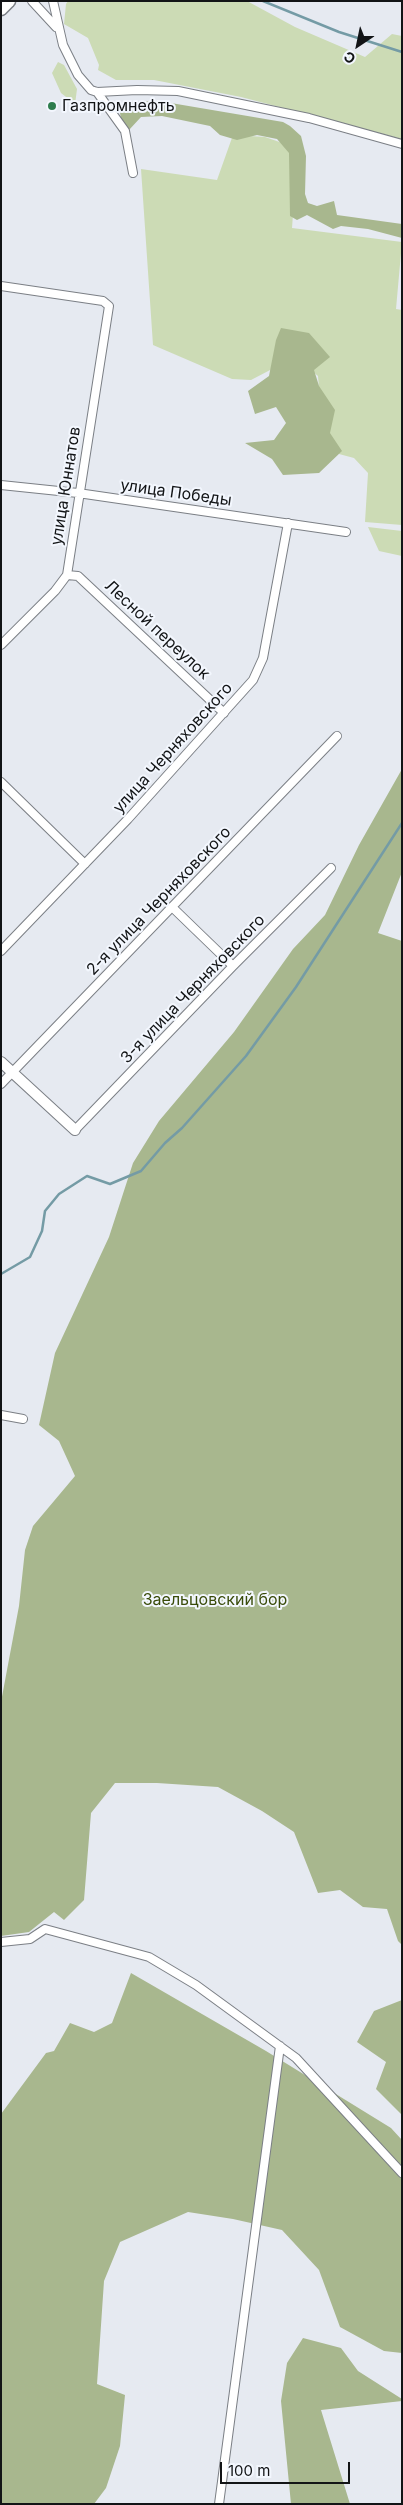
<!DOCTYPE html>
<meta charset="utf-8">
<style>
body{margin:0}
#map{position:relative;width:403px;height:2505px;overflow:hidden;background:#e6eaf1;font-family:Inter,sans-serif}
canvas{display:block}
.frame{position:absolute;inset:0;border:2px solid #121416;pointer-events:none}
.north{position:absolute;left:333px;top:20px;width:50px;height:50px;-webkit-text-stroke:4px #f3f7fe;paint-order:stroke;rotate:214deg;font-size:14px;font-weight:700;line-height:20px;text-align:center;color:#121416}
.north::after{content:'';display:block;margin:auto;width:18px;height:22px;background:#121416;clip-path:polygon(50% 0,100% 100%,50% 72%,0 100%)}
.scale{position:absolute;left:220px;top:2462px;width:130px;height:22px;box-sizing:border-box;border:2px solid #121416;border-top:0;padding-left:6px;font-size:15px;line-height:18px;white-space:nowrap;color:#121416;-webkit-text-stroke:4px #f3f7fe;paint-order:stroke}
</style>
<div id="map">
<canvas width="403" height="2505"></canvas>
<div class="frame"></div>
<div class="north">С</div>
<div class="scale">100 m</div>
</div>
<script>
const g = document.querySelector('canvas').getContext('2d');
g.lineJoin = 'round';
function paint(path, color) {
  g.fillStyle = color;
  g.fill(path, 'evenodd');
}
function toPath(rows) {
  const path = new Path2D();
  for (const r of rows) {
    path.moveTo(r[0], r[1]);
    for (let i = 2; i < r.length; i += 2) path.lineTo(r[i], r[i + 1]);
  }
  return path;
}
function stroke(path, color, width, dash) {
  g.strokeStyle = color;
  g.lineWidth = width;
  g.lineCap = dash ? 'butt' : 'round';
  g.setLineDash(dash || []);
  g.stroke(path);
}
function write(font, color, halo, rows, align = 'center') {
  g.font = font + ' Inter,sans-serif';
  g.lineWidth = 4;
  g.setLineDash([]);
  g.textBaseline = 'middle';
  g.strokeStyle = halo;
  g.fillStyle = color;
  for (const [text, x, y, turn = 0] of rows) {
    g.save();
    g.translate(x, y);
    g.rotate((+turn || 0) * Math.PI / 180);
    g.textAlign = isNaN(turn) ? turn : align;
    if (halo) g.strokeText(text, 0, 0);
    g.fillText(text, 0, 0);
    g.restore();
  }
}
paint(toPath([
 [68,1,247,1,295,27,365,57,392,34,402,36,402,139,241,97,154,80,116,80,98,70,99,65,88,38,64,24,66,4],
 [58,62,64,65,77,89,75,104,61,93,52,73],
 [233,135,265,137,291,146,296,173,292,228,402,242,396,309,402,310,402,525,365,522,368,473,354,458,324,450,318,376,280,344,274,368,251,380,232,379,153,345,141,169,217,180],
 [368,527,402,531,402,556,379,551]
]), '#ccdbb5');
paint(toPath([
 [159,101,283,122,290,126,301,136,306,156,305,194,308,203,317,206,334,201,337,215,402,224,402,238,368,229,341,226,333,229,307,215,297,220,290,216,289,153,277,139,257,135,237,140,220,135,210,126,162,116,141,117,129,130,122,124,119,107,127,102],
 [281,328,309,333,330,357,314,370,319,386,335,410,330,433,342,451,319,473,283,475,272,459,245,443,274,440,286,423,276,407,255,414,248,391,269,376,276,340],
 [402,769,402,872,378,933,402,941,402,1945,398,1941,387,1909,363,1907,340,1890,318,1893,294,1832,262,1811,218,1787,157,1783,115,1783,91,1813,84,1900,64,1920,54,1912,29,1932,1,1936,1,1702,19,1606,25,1550,33,1526,75,1476,59,1441,39,1425,55,1353,109,1237,133,1163,159,1121,234,1032,293,949,325,915,359,845],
 [131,1973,266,2051,391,2128,402,2140,402,2353,384,2351,340,2327,319,2270,282,2230,233,2219,188,2212,120,2242,104,2281,97,2384,125,2395,120,2446,106,2488,94,2504,1,2504,1,2114,46,2053,54,2051,70,2023,94,2032,112,2023],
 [402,2000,402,2115,376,2089,386,2062,357,2042,374,2011],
 [303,2338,341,2348,358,2371,402,2399,402,2401,321,2410,350,2504,291,2504,281,2401,287,2363]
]), '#a8b78e');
stroke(toPath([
 [263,1,339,32,402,52],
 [1,1274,30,1257,42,1231,45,1211,59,1194,87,1176,110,1184,141,1171,165,1143,182,1128,246,1056,296,987,402,823]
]), '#749ba5', 2.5);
const minor = toPath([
 [32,1,56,27],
 [53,1,63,45,78,75,91,90,97,92,137,90,178,91,309,118,402,144],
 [97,92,125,131,133,173],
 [1,286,103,301,109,306,67,575,55,591,1,645],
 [1,485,78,493,346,532],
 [67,575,78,576,224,713],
 [1,782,85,864],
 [172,907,233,966],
 [1,951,128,819,253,680,263,658,288,523],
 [1,1084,337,736],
 [75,1130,233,966,331,868],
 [1,1415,23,1419],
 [1,1942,30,1939,45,1929,149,1957,196,1985,296,2058,402,2173],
 [219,2504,280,2046]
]);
const tertiary = toPath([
 [1,1062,75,1130]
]);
const primary = toPath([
 [1,9,9,1]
]);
stroke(minor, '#7b7f85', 10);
stroke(tertiary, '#7b7f85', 12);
stroke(primary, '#7b7f85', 15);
stroke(minor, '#fff', 8);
stroke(tertiary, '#fff', 10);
stroke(primary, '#fff', 12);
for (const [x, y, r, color] of [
 [52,106,5,"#2e7d4e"]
]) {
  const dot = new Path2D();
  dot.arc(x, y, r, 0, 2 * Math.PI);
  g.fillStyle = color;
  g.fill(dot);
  stroke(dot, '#f3f7fe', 2);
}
write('16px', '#121416', '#f3f7fe', [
 ["Газпромнефть",62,106]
], 'left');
write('16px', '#121416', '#f3f7fe', [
 ["улица Юннатов",66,486,-81],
 ["улица Победы",176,493,8],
 ["Лесной переулок",157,630,43],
 ["улица Черняховского",173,748,-48],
 ["2-я улица Черняховского",159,901,-46],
 ["3-я улица Черняховского",193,989,-46]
]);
write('16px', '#394b09', '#f3f7fe', [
 ["Заельцовский бор",215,1600]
]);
</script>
